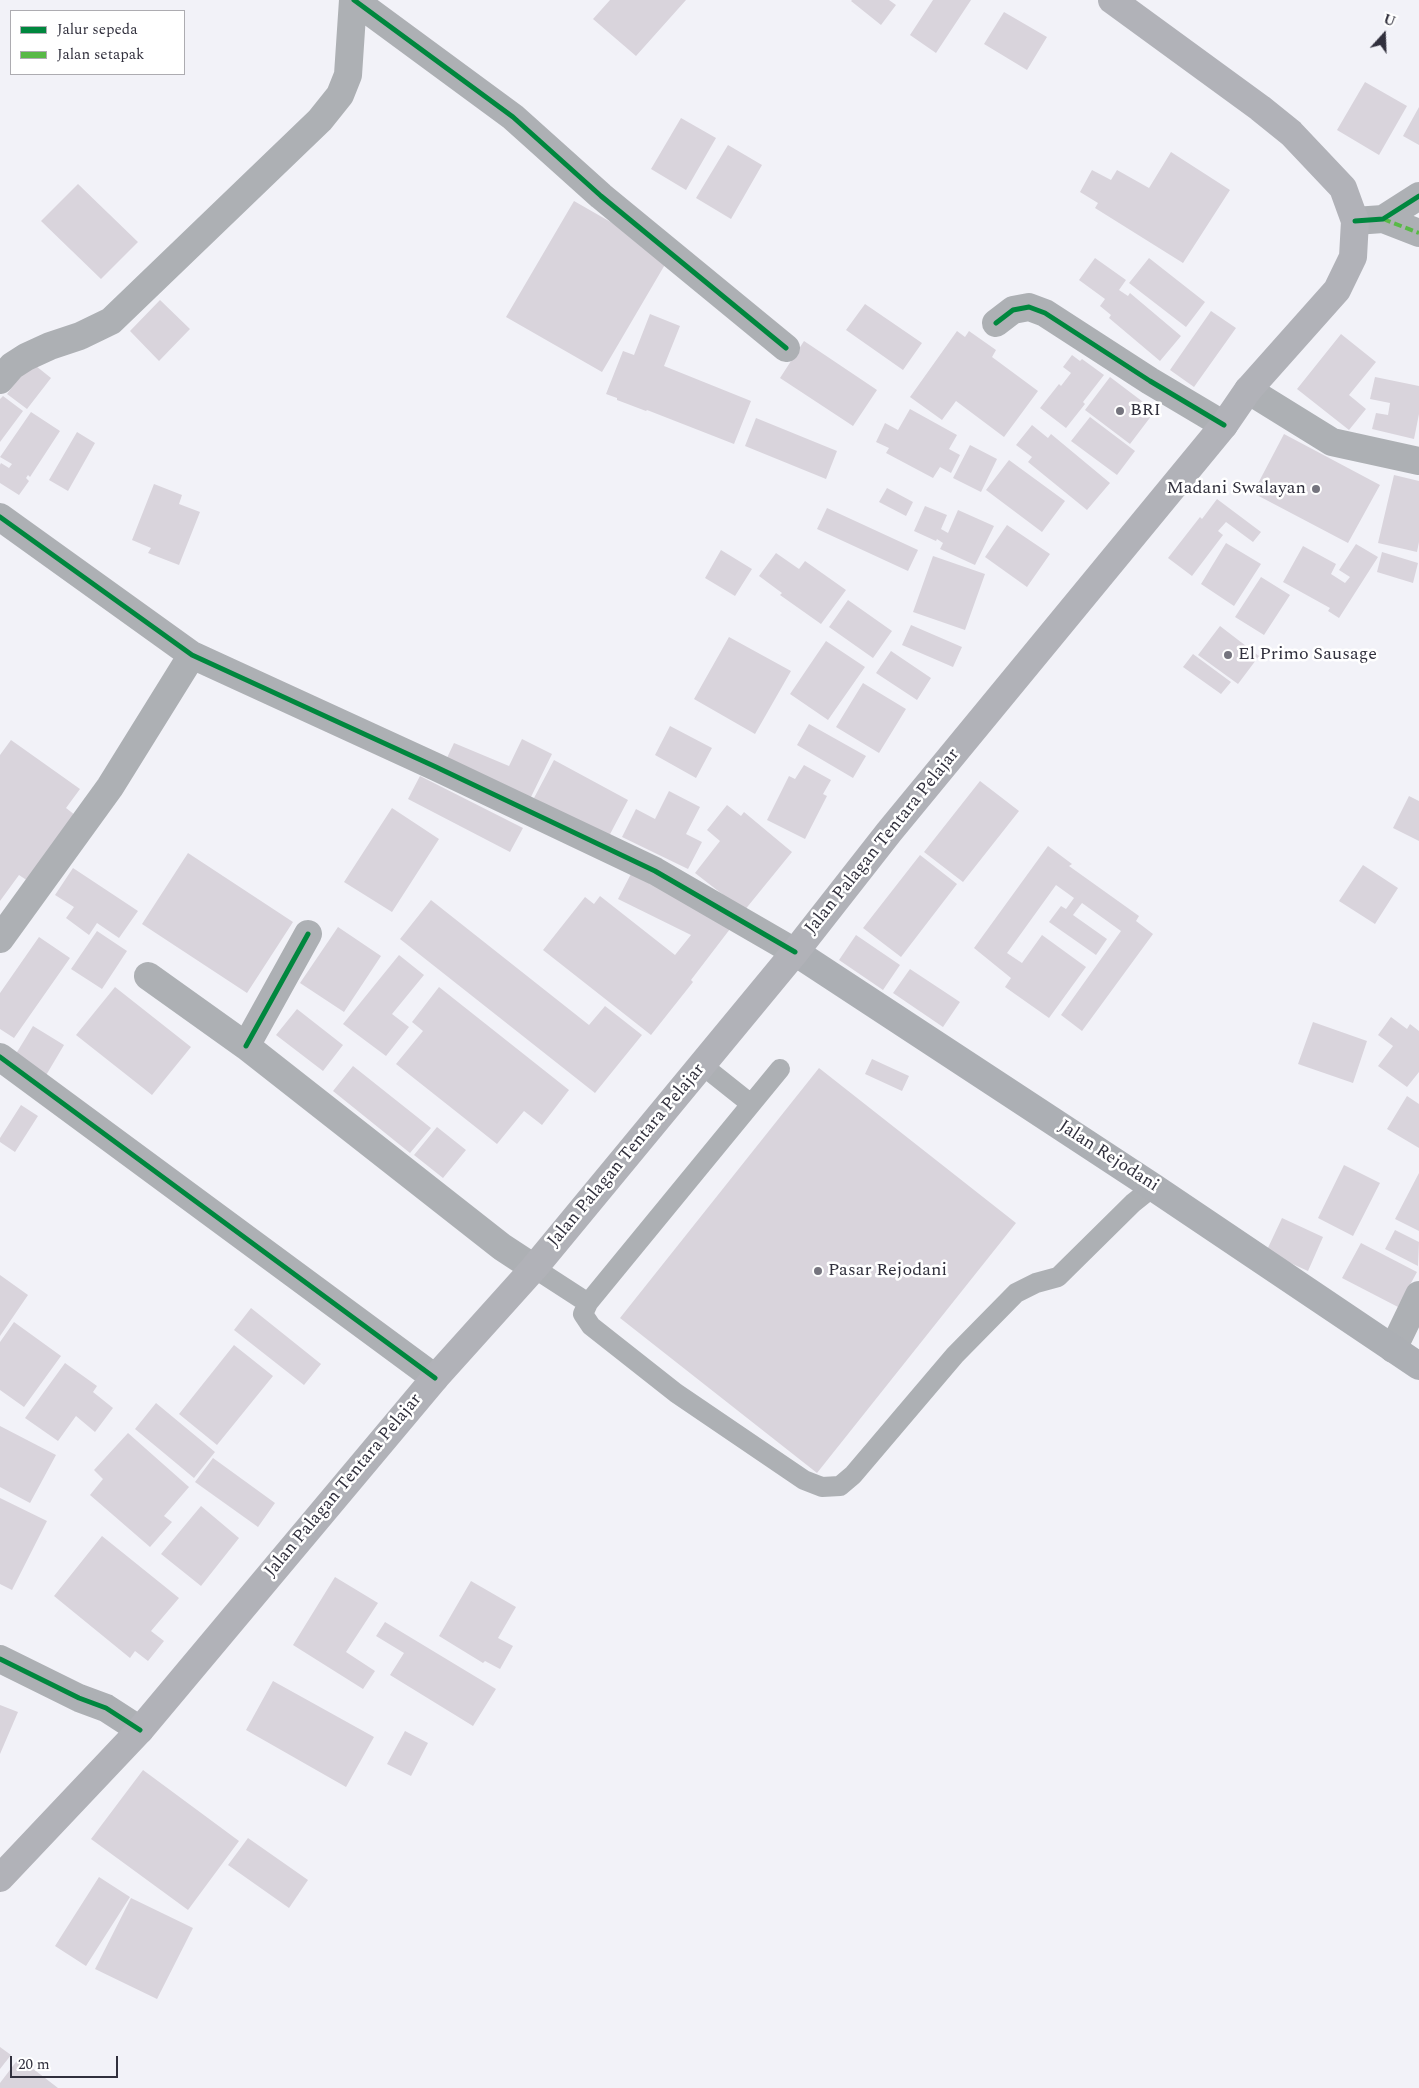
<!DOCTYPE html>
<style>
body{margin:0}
#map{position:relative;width:1419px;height:2088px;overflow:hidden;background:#f2f2f8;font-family:Spectral,serif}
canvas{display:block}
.legend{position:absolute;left:10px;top:10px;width:175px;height:65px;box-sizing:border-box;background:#fff;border:1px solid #adacb1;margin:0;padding:6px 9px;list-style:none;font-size:15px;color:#31303d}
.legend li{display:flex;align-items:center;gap:10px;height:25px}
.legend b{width:25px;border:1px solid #adacb1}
.north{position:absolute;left:1359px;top:10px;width:50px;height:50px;-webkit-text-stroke:4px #fff;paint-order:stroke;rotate:20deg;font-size:14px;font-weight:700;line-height:20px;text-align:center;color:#31303d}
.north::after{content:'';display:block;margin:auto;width:18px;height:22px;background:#31303d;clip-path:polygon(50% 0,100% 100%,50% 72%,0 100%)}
.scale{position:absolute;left:10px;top:2056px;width:108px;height:22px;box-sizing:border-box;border:2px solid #31303d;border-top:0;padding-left:6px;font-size:15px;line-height:18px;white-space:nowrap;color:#31303d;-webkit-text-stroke:4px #fff;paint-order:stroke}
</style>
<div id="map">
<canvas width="1419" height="2088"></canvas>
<ul class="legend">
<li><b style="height:6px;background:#00873e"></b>Jalur sepeda</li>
<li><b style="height:6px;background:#58b947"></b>Jalan setapak</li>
</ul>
<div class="north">U</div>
<div class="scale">20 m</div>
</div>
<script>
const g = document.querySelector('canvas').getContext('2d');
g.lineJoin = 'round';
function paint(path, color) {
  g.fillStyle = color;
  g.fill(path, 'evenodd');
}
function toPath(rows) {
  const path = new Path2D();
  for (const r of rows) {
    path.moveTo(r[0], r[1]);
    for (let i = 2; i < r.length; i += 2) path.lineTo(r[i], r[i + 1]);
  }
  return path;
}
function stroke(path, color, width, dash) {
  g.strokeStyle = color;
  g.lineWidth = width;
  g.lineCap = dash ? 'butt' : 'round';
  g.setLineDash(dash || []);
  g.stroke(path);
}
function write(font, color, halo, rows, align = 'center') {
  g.font = font + ' Spectral,serif';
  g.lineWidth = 5;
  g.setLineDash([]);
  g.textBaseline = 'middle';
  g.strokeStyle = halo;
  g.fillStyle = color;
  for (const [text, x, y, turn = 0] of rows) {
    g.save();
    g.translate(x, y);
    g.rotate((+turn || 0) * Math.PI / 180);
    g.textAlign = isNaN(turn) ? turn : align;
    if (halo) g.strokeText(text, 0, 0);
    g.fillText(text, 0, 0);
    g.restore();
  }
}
paint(toPath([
 [610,0,686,0,636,56,593,19],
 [852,0,889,0,896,5,881,25,851,1],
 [933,0,971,0,936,53,910,35],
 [1004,12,1047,37,1027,70,984,44],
 [1365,82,1407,106,1379,155,1337,130],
 [1419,107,1419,145,1403,136],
 [681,118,716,138,686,190,651,169],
 [728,145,762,165,731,219,696,198],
 [1171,152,1230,190,1183,263,1095,208,1098,203,1080,192,1092,170,1111,180,1117,170,1149,188],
 [78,184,138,242,101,279,41,221],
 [574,201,670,256,602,372,506,317],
 [1095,258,1126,280,1119,290,1128,296,1130,293,1181,336,1160,361,1109,318,1111,315,1100,306,1105,299,1079,280],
 [1149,258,1205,302,1186,327,1129,283],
 [160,300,190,329,159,361,130,331],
 [865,304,922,343,903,370,846,330],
 [1211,311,1236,328,1194,387,1170,370],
 [650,314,680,326,664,366,751,401,734,444,647,410,646,411,617,400,617,398,606,394,623,351,634,355],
 [957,331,965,337,969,331,996,350,992,357,1038,391,1004,437,956,401,942,420,910,397],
 [1341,334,1376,362,1349,395,1366,409,1349,430,1297,389],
 [804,341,877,390,853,426,780,378],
 [1072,355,1080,361,1082,359,1104,375,1083,402,1085,404,1066,428,1040,408,1059,384,1061,386,1071,373,1063,367],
 [31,362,51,378,27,409,7,394],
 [1110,377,1155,411,1130,444,1085,410],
 [1375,377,1419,386,1419,414,1414,439,1372,429,1376,413,1388,415,1390,403,1370,399],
 [3,396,23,411,0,442,0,399],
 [910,409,957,435,949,449,960,455,951,473,940,467,933,478,886,453,889,448,876,442,885,423,898,430],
 [31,412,60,431,30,477,28,475,26,478,29,481,19,495,0,483,0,465,1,463,9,468,12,464,0,457],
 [1090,417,1135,451,1117,475,1071,441],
 [756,418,837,451,826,479,745,446],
 [1032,425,1048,438,1051,434,1110,483,1087,510,1028,462,1032,457,1016,445],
 [77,432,95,443,68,491,49,480],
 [1284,434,1380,485,1348,543,1253,493],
 [970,445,997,459,981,492,953,478],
 [1009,460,1065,501,1042,532,986,490],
 [1394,475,1419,481,1419,542,1417,552,1378,543],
 [154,484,182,495,179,504,200,512,179,565,148,553,151,548,132,540],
 [887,488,913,502,906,516,879,502],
 [1217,499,1261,532,1253,542,1226,522,1218,531,1223,535,1192,576,1168,558,1200,517,1202,519],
 [925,506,947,515,941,529,948,533,958,510,994,526,975,565,940,549,943,543,937,539,936,541,914,531],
 [827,508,918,550,908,571,817,529],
 [1007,525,1050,554,1027,587,985,557],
 [1226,543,1261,564,1234,606,1201,584],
 [1356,544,1378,557,1339,618,1328,611,1330,608,1283,582,1303,546,1336,564,1331,574,1345,583,1350,577,1339,570],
 [721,550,752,569,735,596,705,578],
 [1382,552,1418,563,1413,583,1377,572],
 [776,553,799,569,805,561,846,590,821,624,780,595,782,593,759,576],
 [933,556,985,574,965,630,913,612],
 [1261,577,1290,595,1264,635,1235,617],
 [848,600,892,631,873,658,829,627],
 [911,625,962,647,953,667,902,645],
 [1220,626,1259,656,1238,684,1198,655],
 [729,637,791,671,755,734,694,699],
 [826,641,865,667,828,720,790,694],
 [891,651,931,678,917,700,876,673],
 [1193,654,1231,682,1221,694,1183,667],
 [863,683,906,709,879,753,836,727],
 [809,724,866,756,853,778,797,745],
 [670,726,712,748,696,778,655,755],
 [522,739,552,754,530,799,500,785,501,783,446,760,454,743,509,766],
 [11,740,80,789,66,808,75,815,28,881,19,875,0,901,0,755],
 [554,760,628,800,608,838,534,798],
 [804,765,831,780,823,794,827,796,805,839,767,820,789,776,795,779],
 [420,776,523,828,510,852,408,799],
 [980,781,1019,811,963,882,924,852],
 [669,791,700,807,686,834,702,842,688,869,622,837,636,809,655,819],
 [1409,796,1419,801,1419,841,1393,828],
 [727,805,741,816,744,812,792,852,744,911,695,873,720,841,707,830],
 [392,808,439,839,392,912,344,882],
 [1048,846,1072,864,1069,866,1139,916,1136,921,1153,934,1082,1031,1061,1015,1121,931,1082,903,1073,915,1107,939,1096,955,1049,922,1061,906,1066,909,1074,898,1056,885,1007,953,1022,963,1042,935,1086,967,1049,1018,1005,987,1011,978,974,948],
 [188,853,293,922,247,993,142,924],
 [920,855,957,884,901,957,863,928],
 [1363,865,1398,888,1375,924,1339,901],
 [73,868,138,911,119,938,97,923,89,935,66,918,74,907,55,895],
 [632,872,730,929,691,980,693,982,651,1035,543,950,585,897,594,904,600,896,675,955,691,935,618,899],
 [431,900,589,1025,605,1006,642,1035,595,1093,400,939],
 [338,927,381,956,344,1012,300,983],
 [97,931,127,951,102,989,71,969],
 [856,935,900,965,883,990,839,960],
 [39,937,70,958,14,1038,0,1029,0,993],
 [399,955,424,975,392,1014,409,1027,386,1056,343,1024],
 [910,969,960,1002,943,1027,893,993],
 [115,987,191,1047,152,1095,76,1035],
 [439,987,569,1090,542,1125,524,1111,497,1144,396,1064,423,1031,412,1022],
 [297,1009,343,1045,323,1071,276,1035],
 [1391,1017,1407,1029,1410,1024,1419,1031,1419,1072,1407,1087,1378,1066,1393,1046,1378,1035],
 [1313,1022,1367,1041,1353,1083,1298,1064],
 [33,1026,64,1045,45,1077,14,1057],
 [872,1059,909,1076,902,1091,865,1074],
 [353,1066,431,1128,410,1153,333,1091],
 [819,1068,1016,1223,817,1473,620,1318],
 [1407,1096,1419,1104,1419,1148,1387,1129],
 [21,1105,38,1116,15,1152,0,1142,0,1138],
 [437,1127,466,1150,443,1178,414,1155],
 [1344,1165,1380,1183,1353,1236,1318,1218],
 [1419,1173,1419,1231,1395,1219],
 [1282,1218,1323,1237,1308,1271,1266,1252],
 [1395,1230,1419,1242,1418,1266,1385,1249],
 [1361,1243,1417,1272,1398,1307,1342,1278],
 [0,1275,28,1295,0,1336],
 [251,1308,321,1364,304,1385,234,1330],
 [14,1322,61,1356,24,1407,0,1390,0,1342],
 [234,1345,273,1376,217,1445,179,1414],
 [65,1363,97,1386,93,1392,113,1408,95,1432,76,1416,58,1441,25,1418],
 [156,1403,215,1452,194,1478,135,1429],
 [0,1426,56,1455,30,1503,0,1487],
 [128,1433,189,1487,164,1516,172,1522,150,1547,90,1495,103,1479,94,1470],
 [213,1458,275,1503,258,1527,195,1482],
 [0,1498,47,1521,12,1590,0,1584],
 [201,1506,239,1538,201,1586,161,1554],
 [102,1536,179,1598,151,1631,164,1641,148,1661,135,1651,130,1658,54,1596],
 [335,1577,378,1603,346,1652,375,1671,363,1689,293,1645],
 [471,1581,516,1607,498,1638,513,1646,500,1669,485,1661,483,1663,439,1636],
 [385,1622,496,1689,473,1726,390,1675,404,1653,376,1636],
 [273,1681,374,1737,346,1787,246,1730],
 [0,1705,18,1712,0,1754],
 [405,1731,428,1743,411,1776,387,1764],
 [143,1770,239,1841,188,1910,91,1839],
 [248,1838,308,1880,289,1908,228,1865],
 [99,1877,130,1897,86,1966,55,1946],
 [131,1898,193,1928,157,1999,95,1969],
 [0,2047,11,2055,0,2069],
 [19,2058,58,2088,0,2088,0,2083]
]), '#d9d4dc');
stroke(toPath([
 [702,1065,751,1104],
 [780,1069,588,1303,583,1314,591,1326,676,1393,804,1480,822,1487,840,1486,853,1475,955,1355,1016,1293,1036,1283,1058,1277,1133,1203,1153,1187],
 [534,1268,588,1303]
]), '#adb0b4', 20);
stroke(toPath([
 [354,0,513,117,601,196,786,348],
 [1383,219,1419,233],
 [1355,221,1383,219,1419,196],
 [996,323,1013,310,1029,307,1045,313,1150,381,1224,425],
 [0,380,12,366,26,357,50,346,80,336,111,321,320,120,340,95,348,75,353,0],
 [1248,390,1332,442,1419,461],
 [0,517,192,655,436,767,655,871,795,952],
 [0,939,110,787,192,655],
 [148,976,246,1046,502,1247,534,1268],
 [246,1046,308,934],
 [0,1057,435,1378],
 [1393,1349,1419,1295],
 [0,1659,79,1698,106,1708,140,1730]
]), '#adb0b4', 28);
stroke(toPath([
 [795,952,1153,1187,1419,1366]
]), '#acafb4', 28);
stroke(toPath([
 [0,1878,140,1730,435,1378,534,1268,795,952,889,832,1224,425,1248,390,1337,290,1353,257,1355,221,1343,188,1291,133,1260,108,1112,0]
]), '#b1b2b8', 28);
stroke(toPath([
 [1383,219,1419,233]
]), '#58b947', 4, [8, 4]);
stroke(toPath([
 [354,0,513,117,601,196,786,348],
 [1355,221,1383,219,1419,196],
 [996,323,1013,310,1029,307,1045,313,1150,381,1224,425],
 [0,517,192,655,436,767,655,871,795,952],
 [246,1046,308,934],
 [0,1057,435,1378],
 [0,1659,79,1698,106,1708,140,1730]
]), '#00873e', 5);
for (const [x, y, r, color] of [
 [1120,411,5,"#75747e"],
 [1316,489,5,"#75747e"],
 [1228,655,5,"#75747e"],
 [818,1271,5,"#75747e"]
]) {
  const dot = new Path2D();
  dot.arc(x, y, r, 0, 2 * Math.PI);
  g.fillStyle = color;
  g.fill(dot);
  stroke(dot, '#fff', 2);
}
write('18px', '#31303d', '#fff', [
 ["BRI",1130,411],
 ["Madani Swalayan",1306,489,"right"],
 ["El Primo Sausage",1238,655],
 ["Pasar Rejodani",828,1271]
], 'left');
write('18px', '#31303d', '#fff', [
 ["Jalan Palagan Tentara Pelajar",883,842,-51],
 ["Jalan Palagan Tentara Pelajar",627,1156,-50],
 ["Jalan Rejodani",1108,1157,33],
 ["Jalan Palagan Tentara Pelajar",344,1486,-50]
]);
</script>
